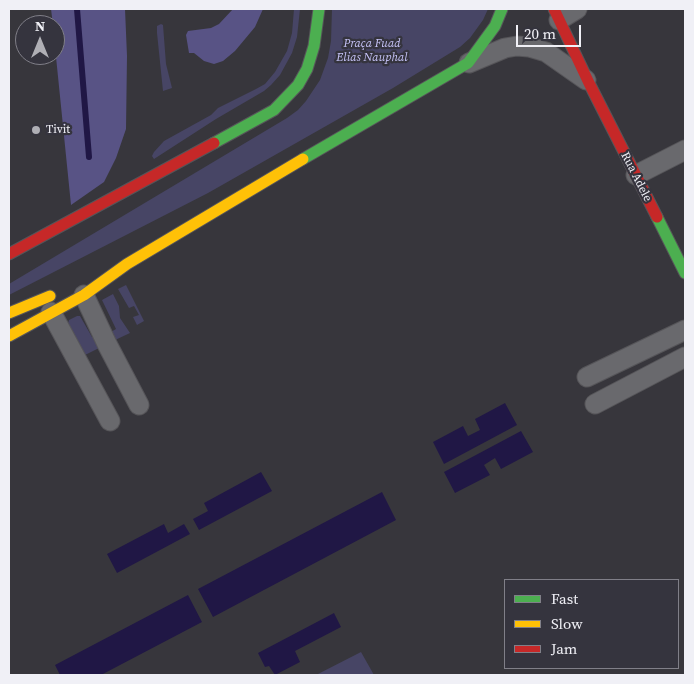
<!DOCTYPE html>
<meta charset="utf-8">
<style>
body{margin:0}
#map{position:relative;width:694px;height:684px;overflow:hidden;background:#37363c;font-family:"Source Serif 4",serif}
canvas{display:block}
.frame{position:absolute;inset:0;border:10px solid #f0f0f6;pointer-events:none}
.legend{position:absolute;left:504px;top:579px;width:175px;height:90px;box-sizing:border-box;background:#35343e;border:1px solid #807f88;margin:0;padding:6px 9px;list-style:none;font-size:15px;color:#f0f0f6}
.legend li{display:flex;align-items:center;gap:10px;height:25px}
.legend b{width:25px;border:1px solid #807f88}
.north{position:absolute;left:15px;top:15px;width:50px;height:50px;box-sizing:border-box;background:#35343e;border:1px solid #807f88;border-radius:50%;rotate:0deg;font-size:14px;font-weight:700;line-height:20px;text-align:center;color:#f0f0f6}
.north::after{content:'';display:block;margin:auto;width:18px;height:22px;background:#afafb5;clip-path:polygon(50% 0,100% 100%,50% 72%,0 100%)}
.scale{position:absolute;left:516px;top:25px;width:65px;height:22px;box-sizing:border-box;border:2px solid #f0f0f6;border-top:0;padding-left:6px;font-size:15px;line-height:18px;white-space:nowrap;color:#f0f0f6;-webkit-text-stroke:4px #35343e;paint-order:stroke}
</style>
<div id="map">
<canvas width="694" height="684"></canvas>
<div class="frame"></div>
<ul class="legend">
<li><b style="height:6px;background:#4caf50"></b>Fast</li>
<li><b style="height:6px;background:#ffc107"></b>Slow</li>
<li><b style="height:6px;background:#c62828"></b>Jam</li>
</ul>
<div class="north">N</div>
<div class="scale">20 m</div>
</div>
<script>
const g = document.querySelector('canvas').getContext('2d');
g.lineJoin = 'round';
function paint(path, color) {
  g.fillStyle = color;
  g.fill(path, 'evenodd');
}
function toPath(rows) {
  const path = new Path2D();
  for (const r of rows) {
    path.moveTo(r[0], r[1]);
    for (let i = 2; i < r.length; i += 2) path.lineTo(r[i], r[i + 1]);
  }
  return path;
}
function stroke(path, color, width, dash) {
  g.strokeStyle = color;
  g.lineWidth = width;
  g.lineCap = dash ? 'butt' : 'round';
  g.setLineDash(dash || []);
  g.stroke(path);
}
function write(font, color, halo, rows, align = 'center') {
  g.font = font + ' "Source Serif 4",serif';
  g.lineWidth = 4.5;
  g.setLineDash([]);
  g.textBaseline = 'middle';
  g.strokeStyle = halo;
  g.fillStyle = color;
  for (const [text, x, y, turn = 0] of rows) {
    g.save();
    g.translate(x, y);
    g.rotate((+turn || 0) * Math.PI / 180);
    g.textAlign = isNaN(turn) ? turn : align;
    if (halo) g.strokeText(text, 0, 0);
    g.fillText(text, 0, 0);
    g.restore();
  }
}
paint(toPath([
 [294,9,300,9,297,37,292,53,280,75,271,85,264,91,216,119,154,159,152,156,154,152,164,141,211,115,218,108,256,89,265,84,275,72,287,51,292,33],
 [332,9,488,9,483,20,470,38,460,47,393,88,208,193,9,295,9,284,287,118,298,110,306,101,320,80,328,58,331,41],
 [161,24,163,25,166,64,172,88,163,91,157,33,157,26],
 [126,285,144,321,137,325,133,317,139,315,134,306,129,308,118,289],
 [113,294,119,306,120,318,130,333,113,341,109,333,116,329,102,300],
 [77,316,80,316,92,337,94,337,99,348,85,355,68,323,69,320],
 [361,652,374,675,316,675]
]), '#474565');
paint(toPath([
 [51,9,125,9,127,56,126,129,116,158,104,182,71,205,55,47,55,25,53,25],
 [233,9,263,9,255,27,235,51,223,61,214,64,204,61,194,53,189,53,186,35,188,31,211,28,219,24]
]), '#585385');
paint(toPath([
 [505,403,517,425,444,464,433,442,463,426,468,436,480,430,475,419],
 [521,431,533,452,501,469,495,458,484,465,490,475,455,493,444,472],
 [261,472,272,491,199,530,193,519,208,511,204,503],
 [382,492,396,520,213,617,198,589],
 [164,524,168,533,184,524,190,534,117,573,107,554],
 [188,595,202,622,101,675,60,675,55,665],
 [334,613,341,627,295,651,300,662,275,675,269,666,265,667,258,653]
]), '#201745');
stroke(toPath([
 [77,9,89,157]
]), '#201745', 6);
const street = toPath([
 [559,20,577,9],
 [469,63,505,48,517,46,529,47,546,52,586,80],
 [636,175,685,150],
 [84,295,107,344,139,405],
 [51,312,110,421],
 [587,377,685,330],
 [595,404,685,357]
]);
const fast = toPath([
 [214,143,274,110,298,85,307,69,314,46,319,9],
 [303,159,468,63,495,26,502,9],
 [657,217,685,273]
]);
const slow = toPath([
 [9,313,50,296],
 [9,336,84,295,127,264,303,159]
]);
const jam = toPath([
 [554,9,588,81,657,217],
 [9,254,214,143]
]);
stroke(street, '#565559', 21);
stroke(fast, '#565559', 13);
stroke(slow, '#565559', 13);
stroke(jam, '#565559', 13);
stroke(street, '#69696d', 19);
stroke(fast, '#4caf50', 11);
stroke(slow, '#ffc107', 11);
stroke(jam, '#c62828', 11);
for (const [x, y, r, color] of [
 [36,130,5,"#afafb5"]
]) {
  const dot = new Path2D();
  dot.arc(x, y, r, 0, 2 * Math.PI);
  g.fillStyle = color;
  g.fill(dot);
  stroke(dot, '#35343e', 2);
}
write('italic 12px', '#c6c3f7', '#35343e', [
 ["Praça Fuad",372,44],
 ["Elias Nauphal",372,58]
]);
write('12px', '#f0f0f6', '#35343e', [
 ["Tivit",46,130]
], 'left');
write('12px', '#f0f0f6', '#35343e', [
 ["Rua Adele",636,177,63]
]);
</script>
